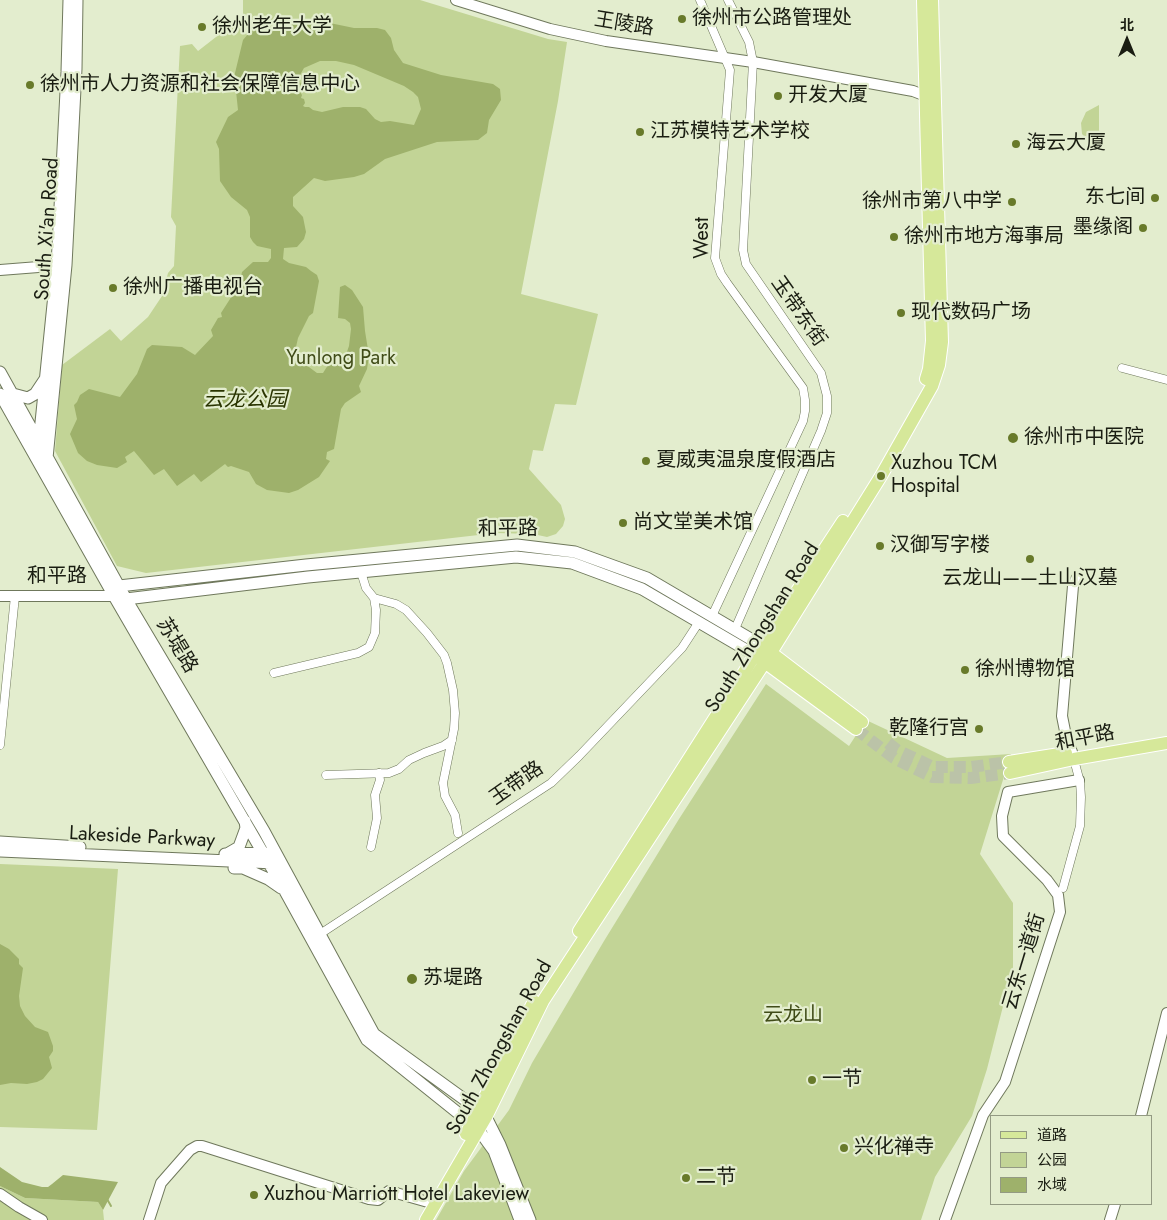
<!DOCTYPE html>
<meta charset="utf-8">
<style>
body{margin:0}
#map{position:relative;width:1167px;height:1220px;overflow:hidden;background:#e3edce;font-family:Jost,"Noto Sans SC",sans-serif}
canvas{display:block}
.legend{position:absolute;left:990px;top:1115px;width:162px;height:90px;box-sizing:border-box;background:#e3edce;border:1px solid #939a83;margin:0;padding:6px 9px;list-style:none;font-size:15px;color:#1a1d12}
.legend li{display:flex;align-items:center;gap:10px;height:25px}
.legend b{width:25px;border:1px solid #939a83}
.north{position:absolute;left:1102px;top:15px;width:50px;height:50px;-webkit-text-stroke:4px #e3edce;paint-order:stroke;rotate:0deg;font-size:14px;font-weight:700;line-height:20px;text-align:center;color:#1a1d12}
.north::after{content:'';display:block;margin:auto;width:18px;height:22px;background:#1a1d12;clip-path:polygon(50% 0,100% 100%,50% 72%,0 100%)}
</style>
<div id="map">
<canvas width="1167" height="1220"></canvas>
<ul class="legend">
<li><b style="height:6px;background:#d6e89a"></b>道路</li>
<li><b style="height:14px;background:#c2d496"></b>公园</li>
<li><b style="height:14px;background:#9eb16b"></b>水域</li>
</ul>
<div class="north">北</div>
</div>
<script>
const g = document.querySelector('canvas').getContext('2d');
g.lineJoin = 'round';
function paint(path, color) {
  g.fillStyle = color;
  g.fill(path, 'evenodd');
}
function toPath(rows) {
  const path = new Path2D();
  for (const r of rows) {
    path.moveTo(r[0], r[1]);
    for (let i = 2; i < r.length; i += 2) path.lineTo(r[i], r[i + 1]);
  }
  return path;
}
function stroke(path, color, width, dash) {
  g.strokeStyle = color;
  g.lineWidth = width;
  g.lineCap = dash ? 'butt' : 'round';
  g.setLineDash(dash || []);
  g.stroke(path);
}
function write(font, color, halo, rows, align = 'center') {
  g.font = font + ' Jost,"Noto Sans SC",sans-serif';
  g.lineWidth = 4.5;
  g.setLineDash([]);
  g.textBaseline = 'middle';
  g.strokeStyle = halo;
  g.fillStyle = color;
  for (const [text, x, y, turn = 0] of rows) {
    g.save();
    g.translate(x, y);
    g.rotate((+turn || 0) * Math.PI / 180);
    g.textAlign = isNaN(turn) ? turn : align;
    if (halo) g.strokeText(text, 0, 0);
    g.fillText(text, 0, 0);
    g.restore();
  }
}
paint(toPath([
 [243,0,420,0,548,39,567,42,558,101,521,294,598,314,576,405,555,404,543,451,533,450,529,469,561,505,565,519,563,526,556,534,547,537,533,534,496,533,146,573,117,566,55,451,62,365,110,329,121,341,148,317,162,296,168,273,174,266,176,226,171,217,180,46,192,44,198,51,243,16],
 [1099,105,1099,147,1090,142,1082,134,1081,123,1086,112],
 [766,684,849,746,866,720,947,758,1011,754,980,854,1013,903,1013,967,987,1069,972,1116,935,1177,921,1220,436,1220,464,1171,509,1110,532,1063,604,941,679,819],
 [0,864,118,869,97,1130,0,1127],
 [0,1186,25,1198,98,1202,103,1210,104,1220,0,1220]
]), '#c2d496');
paint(toPath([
 [265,19,283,22,320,21,354,28,377,28,385,30,391,38,394,50,403,63,441,75,493,84,500,89,501,100,489,120,487,133,478,140,437,142,385,159,364,174,354,177,325,181,314,178,293,197,293,206,303,217,306,232,304,239,297,247,284,248,283,259,289,263,306,267,311,271,317,275,319,281,313,313,309,316,298,338,294,356,317,373,323,373,330,362,342,366,349,346,351,329,350,323,345,319,338,318,340,287,345,285,352,290,363,307,365,331,369,356,367,369,359,386,361,392,345,403,341,409,334,449,327,452,326,459,330,461,319,477,298,490,289,493,267,490,256,484,249,472,231,466,228,467,225,464,201,482,194,474,177,486,164,469,154,475,134,451,125,457,127,462,117,468,97,465,87,461,78,453,70,434,77,419,74,405,77,402,80,395,89,389,120,397,137,374,147,349,152,345,182,347,195,355,213,336,211,330,218,318,222,317,221,313,230,299,234,286,241,277,242,272,253,262,268,262,271,258,271,249,257,246,253,242,250,237,250,217,247,210,231,197,220,181,219,149,216,142,228,117,238,110,236,91,235,91,235,73,243,40,248,34,248,28],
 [320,61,336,61,354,65,404,86,413,92,418,97,421,109,414,125,390,121,381,122,375,119,366,109,360,107,343,107,322,112,313,110,309,107,305,107,303,106,305,103,304,99,301,98,302,95,300,92,301,84,299,80,302,78,300,75,304,68],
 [0,944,9,949,19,959,19,964,23,968,19,996,20,1006,25,1016,35,1027,48,1032,53,1046,53,1051,49,1057,52,1068,43,1079,37,1082,27,1084,11,1083,0,1085],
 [0,1167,22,1182,42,1187,48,1187,52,1184,63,1175,118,1182,103,1210,98,1202,25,1198,0,1186]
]), '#9eb16b');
stroke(toPath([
 [107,1199,111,1206]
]), '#9eb16b', 2);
stroke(toPath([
 [856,729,894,758,932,777,971,778,1010,773],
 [888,743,897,750,933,767,971,767,1009,762]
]), '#bbc3a8', 12, [12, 6]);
const minor = toPath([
 [700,0,730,70,715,258,721,274,727,283,803,388,805,400,805,411,803,421,712,616],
 [728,0,749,42,753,62,743,250,746,264,821,373,827,396,827,413,821,431,735,629],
 [1122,368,1167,380],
 [374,598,396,604,406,610,427,633,444,655,447,663,453,690,455,713,454,729,443,783,445,796,455,815,458,833],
 [274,673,358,653,369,647,375,633,376,610,374,598,366,588,361,572],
 [0,745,15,596],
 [326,775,389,773,399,769,409,760,424,753,443,746,452,740],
 [371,847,377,818,375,795,380,780,379,773],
 [1063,888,1080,826,1081,797,1080,782,1073,756],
 [320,934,551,783,579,756,682,648,699,622]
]);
const tertiary = toPath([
 [456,0,550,29,606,41,753,62,913,91,931,98],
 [0,270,64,265],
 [0,596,114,596],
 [1072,752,1066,736,1062,716,1073,586,1076,579],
 [1141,1116,1167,1013],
 [0,1194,19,1207,42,1220],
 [149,1220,161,1183,190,1150,197,1146,202,1146,369,1199,378,1200,389,1191,428,1202],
 [945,1220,983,1115,1005,1082,1060,912,1058,895,1047,880,1003,836,1002,816,1008,792,1079,780],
 [1110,1220,1115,1204]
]);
const secondary = toPath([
 [0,372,126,599,264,831,374,1034,479,1110,486,1117,500,1145,530,1220],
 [0,394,114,596,285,891,367,1040,478,1129,494,1151,520,1220],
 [13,394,28,398,35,394,45,379],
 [39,442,57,265,67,72,69,0],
 [47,458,66,265,76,69,77,0],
 [755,655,642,589,572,563,516,557,308,577,126,599,114,596,119,586,306,565,517,545,575,552,647,578,761,645],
 [0,842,80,847],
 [0,851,275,863],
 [225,854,269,853],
 [227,854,239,847,246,828,245,821],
 [234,868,243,868,268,879,281,888]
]);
const primary = toPath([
 [923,0,932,341,929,369,926,379],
 [765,648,862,722],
 [759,658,856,729],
 [1009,762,1066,753],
 [1010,773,1074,759,1167,743],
 [579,931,755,655,843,521],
 [466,1134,534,1001],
 [426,1220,486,1117,543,1001,765,662,881,476,932,386,939,365,942,342,932,0]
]);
stroke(minor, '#6f785c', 9);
stroke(tertiary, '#6f785c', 12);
stroke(secondary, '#6f785c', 13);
stroke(primary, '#fff', 14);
stroke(minor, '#fff', 8);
stroke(tertiary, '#fff', 10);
stroke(secondary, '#fff', 11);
stroke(primary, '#d6e89a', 12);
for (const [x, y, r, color] of [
 [682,19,5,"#687a2a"],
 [202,27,5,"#687a2a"],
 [30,85,5,"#687a2a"],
 [778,96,5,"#687a2a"],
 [640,132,5,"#687a2a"],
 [1016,144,5,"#687a2a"],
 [1155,198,5,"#687a2a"],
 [1012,202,5,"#687a2a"],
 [1143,228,5,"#687a2a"],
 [894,237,5,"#687a2a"],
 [113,288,5,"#687a2a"],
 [901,313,5,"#687a2a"],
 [1013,438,6,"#687a2a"],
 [646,461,5,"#687a2a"],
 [881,476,5,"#687a2a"],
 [623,523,5,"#687a2a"],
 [880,546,5,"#687a2a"],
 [1030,559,5,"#687a2a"],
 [965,670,5,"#687a2a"],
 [979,729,5,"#687a2a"],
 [412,979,6,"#687a2a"],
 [812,1080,5,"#687a2a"],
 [844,1148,5,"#687a2a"],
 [686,1178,5,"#687a2a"],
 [254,1195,5,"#687a2a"]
]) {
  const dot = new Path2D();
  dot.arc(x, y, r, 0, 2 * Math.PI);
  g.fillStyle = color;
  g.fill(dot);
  stroke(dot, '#e3edce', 2);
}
write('20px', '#1a1d12', '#e3edce', [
 ["徐州市公路管理处",692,19],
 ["徐州老年大学",212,27],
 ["徐州市人力资源和社会保障信息中心",40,85],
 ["开发大厦",788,96],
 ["江苏模特艺术学校",650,132],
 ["海云大厦",1026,144],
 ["东七间",1145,198,"right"],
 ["徐州市第八中学",1002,202,"right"],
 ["墨缘阁",1133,228,"right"],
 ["徐州市地方海事局",904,237],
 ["徐州广播电视台",123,288],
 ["现代数码广场",911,313],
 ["徐州市中医院",1024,438],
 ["夏威夷温泉度假酒店",656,461],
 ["Xuzhou TCM",891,464],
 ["Hospital",891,487],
 ["尚文堂美术馆",633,523],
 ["汉御写字楼",890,546],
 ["云龙山——土山汉墓",1030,579,"center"],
 ["徐州博物馆",975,670],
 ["乾隆行宫",969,729,"right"],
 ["苏堤路",423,979],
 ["一节",822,1080],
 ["兴化禅寺",854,1148],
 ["二节",696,1178],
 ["Xuzhou Marriott Hotel Lakeview",264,1195]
], 'left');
write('20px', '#1a1d12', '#e3edce', [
 ["王陵路",624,25,9],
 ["South Xi'an Road",48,229,-86],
 ["West",703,238,-90],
 ["玉带东街",798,312,55],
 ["和平路",508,530,-1],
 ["和平路",57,577],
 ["South Zhongshan Road",763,628,-58],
 ["苏堤路",176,646,59],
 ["和平路",1085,739,-11],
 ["玉带路",517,784,-35],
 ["Lakeside Parkway",142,838,3],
 ["云东一道街",1025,962,-73],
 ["South Zhongshan Road",500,1048,-61]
]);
write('20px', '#404c18', '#e3edce', [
 ["Yunlong Park",341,359],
 ["云龙山",793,1016]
]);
write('italic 21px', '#293400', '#e3edce', [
 ["云龙公园",245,401]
]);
</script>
